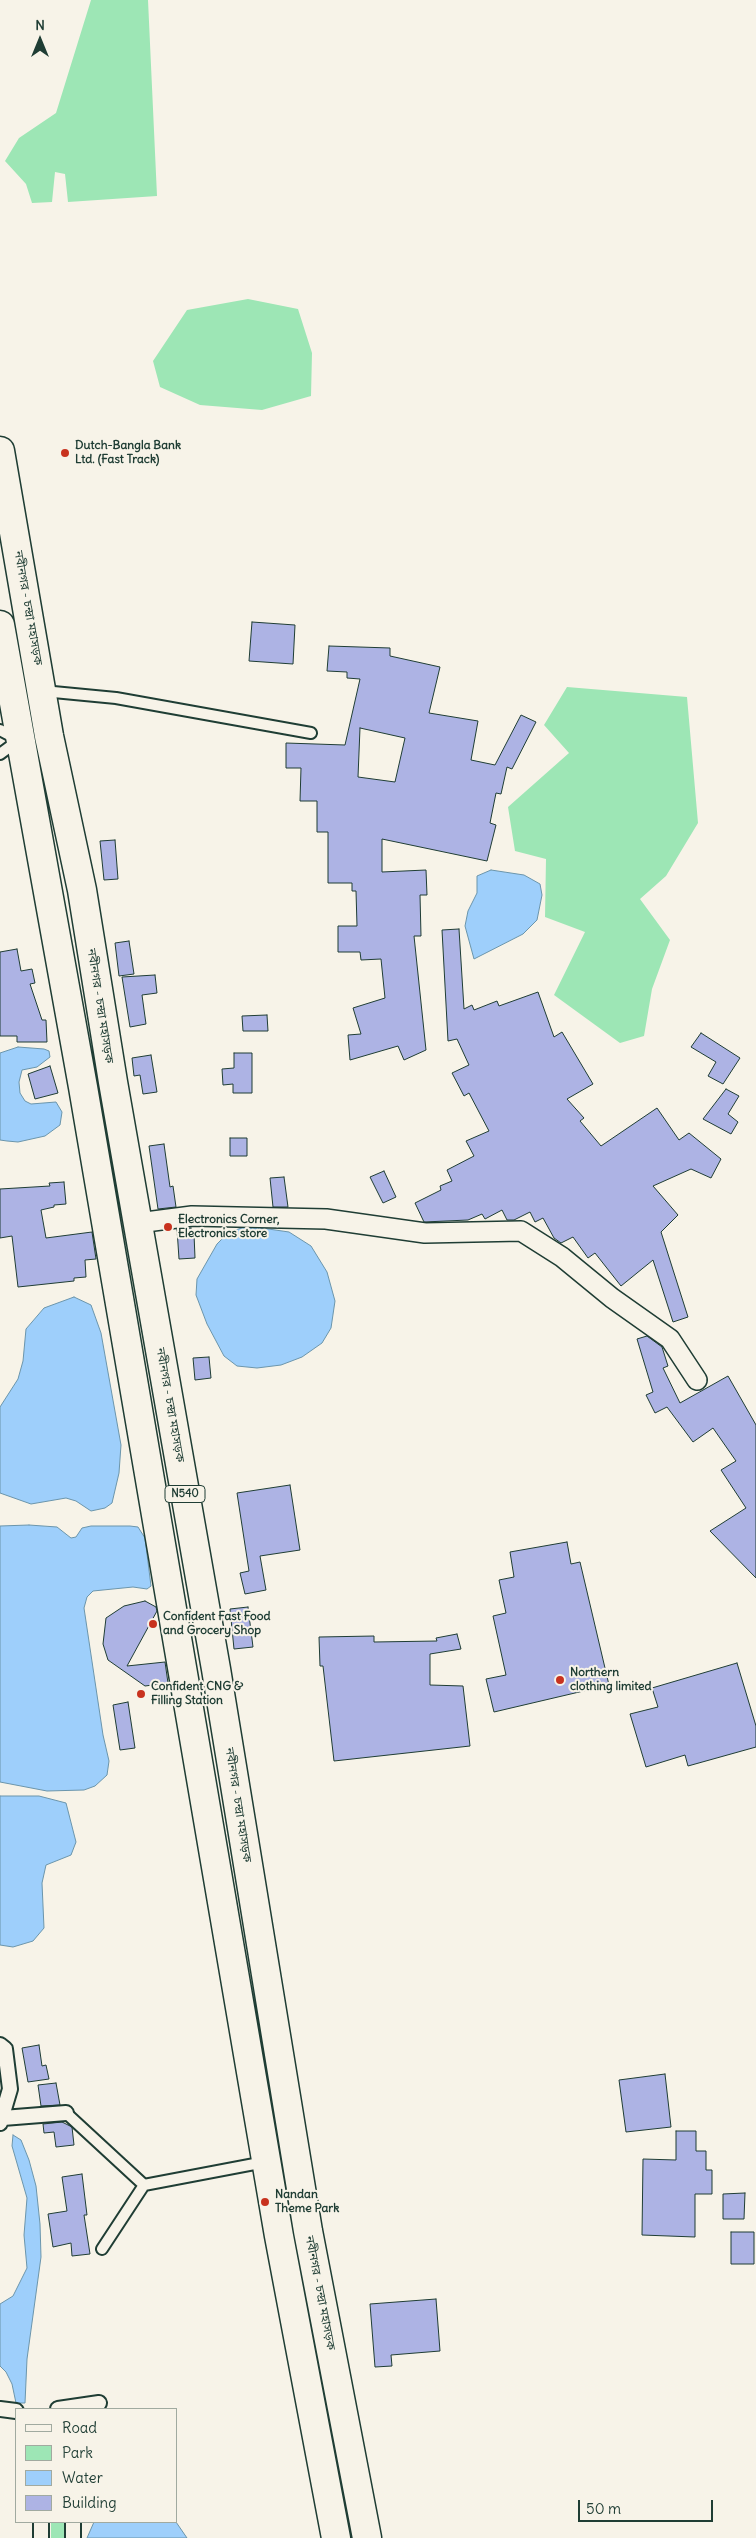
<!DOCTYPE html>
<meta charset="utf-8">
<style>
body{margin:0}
#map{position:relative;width:756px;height:2538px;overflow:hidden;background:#f7f3e8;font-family:Delius,sans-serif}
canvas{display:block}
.legend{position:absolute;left:15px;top:2408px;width:162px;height:115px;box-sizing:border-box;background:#f7f3e8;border:1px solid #a1aaa0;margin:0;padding:6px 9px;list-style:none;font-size:15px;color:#1f3d34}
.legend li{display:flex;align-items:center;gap:10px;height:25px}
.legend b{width:25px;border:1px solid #a1aaa0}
.north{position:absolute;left:15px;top:15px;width:50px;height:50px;-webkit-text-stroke:4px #f7f3e8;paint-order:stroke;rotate:0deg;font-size:14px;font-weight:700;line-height:20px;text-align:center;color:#1f3d34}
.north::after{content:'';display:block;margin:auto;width:18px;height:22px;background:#1f3d34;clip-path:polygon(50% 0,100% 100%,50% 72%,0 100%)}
.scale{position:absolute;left:578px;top:2500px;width:135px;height:22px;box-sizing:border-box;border:2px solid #1f3d34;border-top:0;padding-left:6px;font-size:15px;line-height:18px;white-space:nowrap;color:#1f3d34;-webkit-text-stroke:4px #f7f3e8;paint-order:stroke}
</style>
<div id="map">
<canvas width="756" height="2538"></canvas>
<ul class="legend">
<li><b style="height:6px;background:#f7f3e8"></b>Road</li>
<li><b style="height:14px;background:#9de6b5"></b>Park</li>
<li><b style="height:14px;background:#9ecffb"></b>Water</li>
<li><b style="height:14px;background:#adb3e4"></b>Building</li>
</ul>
<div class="north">N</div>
<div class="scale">50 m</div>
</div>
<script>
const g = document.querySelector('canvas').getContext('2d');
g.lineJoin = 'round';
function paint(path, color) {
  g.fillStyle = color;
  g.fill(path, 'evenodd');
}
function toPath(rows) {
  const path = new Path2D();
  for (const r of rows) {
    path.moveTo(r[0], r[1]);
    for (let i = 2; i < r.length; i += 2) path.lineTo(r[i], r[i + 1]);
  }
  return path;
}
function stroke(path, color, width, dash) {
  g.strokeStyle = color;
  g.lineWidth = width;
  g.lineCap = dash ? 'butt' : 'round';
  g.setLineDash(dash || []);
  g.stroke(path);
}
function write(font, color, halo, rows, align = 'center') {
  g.font = font + ' Delius,"Noto Sans Bengali",sans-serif';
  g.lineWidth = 4;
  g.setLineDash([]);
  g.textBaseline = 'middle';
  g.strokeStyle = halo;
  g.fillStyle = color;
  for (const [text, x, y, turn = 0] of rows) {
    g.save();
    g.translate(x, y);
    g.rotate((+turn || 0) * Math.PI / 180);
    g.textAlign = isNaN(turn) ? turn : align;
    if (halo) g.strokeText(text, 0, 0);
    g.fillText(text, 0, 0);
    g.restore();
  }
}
paint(toPath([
 [91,0,148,0,157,196,68,202,65,174,55,172,52,202,32,203,26,184,5,161,19,138,56,113],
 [248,299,298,309,312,353,311,396,262,410,200,405,160,387,153,361,187,310],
 [567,687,687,697,698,823,666,876,640,899,670,940,652,989,644,1036,620,1043,554,995,585,932,545,917,546,859,515,851,508,807,569,753,544,725],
 [51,2522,70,2522,70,2538,51,2538]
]), '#9de6b5');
const water = toPath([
 [491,870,524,875,540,884,542,895,537,920,523,934,474,959,465,926,468,911,477,893,477,876,491,870],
 [18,1047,44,1049,49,1051,50,1057,37,1067,22,1070,19,1082,20,1093,25,1101,31,1104,56,1102,62,1112,60,1125,45,1136,18,1142,7,1141,0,1140,0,1053,18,1047],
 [248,1226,289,1232,311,1246,327,1272,335,1301,331,1328,322,1343,302,1357,281,1365,257,1368,237,1366,224,1356,207,1324,196,1295,197,1279,217,1244,229,1232,248,1226],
 [74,1297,91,1305,101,1333,121,1445,119,1473,112,1503,105,1508,91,1511,76,1501,66,1498,31,1504,0,1493,0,1407,18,1379,23,1361,26,1329,44,1308,74,1297],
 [29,1525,57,1527,71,1538,76,1537,82,1528,91,1526,130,1526,138,1527,145,1538,151,1586,147,1589,133,1587,93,1591,87,1597,84,1608,103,1735,109,1761,107,1775,95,1786,84,1790,47,1791,0,1782,0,1526,29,1525],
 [0,1796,39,1796,66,1803,76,1842,71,1855,46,1865,42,1883,44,1928,33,1941,13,1947,0,1945,0,1796],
 [13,2135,21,2140,29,2160,36,2186,40,2224,41,2257,27,2359,25,2403,16,2403,12,2384,6,2372,0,2366,0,2304,13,2296,27,2268,24,2235,27,2198,12,2146,13,2135],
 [94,2522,176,2522,187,2538,87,2538,94,2522]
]);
paint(water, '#9ecffb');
stroke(water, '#6b95ab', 1);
const building = toPath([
 [252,622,295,625,293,664,249,661,252,622],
 [329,646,390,648,390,656,440,667,429,713,478,721,471,760,495,765,521,715,536,722,512,769,507,767,501,794,496,793,490,823,496,825,487,861,382,839,382,872,426,870,427,895,420,895,421,936,414,936,426,1050,404,1060,398,1046,350,1060,348,1035,361,1034,353,1008,385,998,381,959,361,960,360,952,338,952,338,926,357,926,356,891,352,891,352,883,328,883,328,832,317,832,317,801,300,801,301,768,286,768,286,743,345,745,360,679,347,678,347,672,327,671,329,646],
 [360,728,405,738,395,782,358,777,360,728],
 [115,840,118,879,104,880,100,841,115,840],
 [459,929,464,1009,472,1005,474,1010,497,1001,499,1006,538,992,554,1037,562,1032,593,1084,567,1099,584,1118,580,1121,601,1146,657,1108,679,1140,689,1133,721,1159,711,1178,691,1169,653,1186,678,1215,661,1232,688,1317,673,1322,653,1260,621,1286,595,1253,588,1258,573,1237,561,1243,554,1238,543,1218,535,1222,530,1212,514,1220,507,1220,502,1210,485,1219,482,1214,468,1220,424,1222,415,1203,441,1190,440,1186,452,1181,447,1170,474,1156,466,1141,489,1131,469,1093,464,1096,452,1073,469,1065,457,1039,448,1041,442,930,459,929],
 [129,941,134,974,119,976,115,943,129,941],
 [17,949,21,971,32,969,35,983,30,984,42,1020,46,1020,47,1042,17,1042,17,1036,0,1036,0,952,17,949],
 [155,975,157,993,142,995,146,1024,130,1027,122,977,155,975],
 [267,1015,268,1031,243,1031,242,1016,267,1015],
 [701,1033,740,1058,723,1084,708,1076,716,1062,691,1047,701,1033],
 [234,1053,252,1053,252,1093,233,1093,233,1084,223,1085,222,1069,234,1068,234,1053],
 [151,1055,157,1092,143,1094,140,1075,134,1076,132,1058,151,1055],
 [50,1066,58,1093,35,1099,28,1074,50,1066],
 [726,1089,739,1096,728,1114,738,1122,731,1134,703,1119,726,1089],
 [230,1138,247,1138,247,1156,230,1156,230,1138],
 [164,1144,170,1187,173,1186,176,1207,158,1209,149,1146,164,1144],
 [384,1171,396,1197,383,1203,370,1177,384,1171],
 [284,1177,288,1207,273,1207,270,1178,284,1177],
 [64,1182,66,1204,54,1205,54,1207,41,1210,46,1238,92,1232,96,1259,85,1260,86,1277,74,1278,74,1281,18,1287,12,1236,0,1238,0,1189,50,1186,49,1183,64,1182],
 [191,1228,191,1234,194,1234,195,1258,179,1259,177,1229,191,1228],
 [647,1336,662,1347,668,1366,663,1368,680,1403,728,1376,756,1425,756,1578,710,1531,746,1508,721,1470,736,1461,713,1428,693,1442,667,1407,655,1413,646,1395,653,1392,637,1339,647,1336],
 [209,1357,211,1378,195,1380,193,1358,209,1357],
 [290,1485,300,1550,260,1556,266,1590,245,1594,240,1573,249,1571,237,1493,290,1485],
 [567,1542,571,1564,580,1562,609,1685,494,1712,486,1679,506,1675,493,1616,506,1613,499,1580,514,1577,510,1552,567,1542],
 [145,1601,156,1607,157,1611,127,1666,165,1662,168,1683,145,1686,108,1660,103,1644,106,1618,124,1606,145,1601],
 [248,1607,253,1647,234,1649,230,1609,248,1607],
 [457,1634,461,1649,430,1654,430,1685,463,1686,470,1746,334,1761,323,1666,320,1666,319,1637,374,1636,374,1642,437,1641,436,1638,457,1634],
 [737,1663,756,1726,756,1747,688,1766,685,1755,646,1767,630,1714,658,1707,652,1688,737,1663],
 [128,1702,135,1748,120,1750,113,1705,128,1702],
 [39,2045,42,2066,46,2065,49,2079,28,2082,22,2048,39,2045],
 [665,2074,671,2127,626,2132,619,2080,665,2074],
 [56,2083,60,2105,41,2106,38,2085,56,2083],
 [62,2122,72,2127,74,2145,56,2147,54,2132,44,2133,43,2124,62,2122],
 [676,2131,696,2131,696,2151,706,2151,706,2170,712,2170,712,2194,695,2194,695,2237,642,2235,643,2159,676,2160,676,2131],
 [82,2174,87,2215,84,2215,90,2254,72,2256,71,2243,53,2247,48,2214,67,2211,62,2177,82,2174],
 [745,2193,744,2219,723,2219,723,2194,745,2193],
 [731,2232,754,2232,754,2264,731,2264,731,2232],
 [436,2299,440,2351,391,2355,392,2366,375,2367,370,2304,436,2299]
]);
paint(building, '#adb3e4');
stroke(building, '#1f3d34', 1);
const service = toPath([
 [43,691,116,698,311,733],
 [0,730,19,740,0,754],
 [66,2113,144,2185,265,2162],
 [102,2249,144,2185]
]);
const pedestrian = toPath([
 [0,2045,5,2049,10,2089,0,2123],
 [3,2118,66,2113],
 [0,2409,16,2411],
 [58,2409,99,2403],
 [73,2522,73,2538],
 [41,2538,41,2522]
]);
const minor = toPath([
 [138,1223,192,1216,326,1219,425,1233,521,1231,562,1257,612,1298,670,1339,697,1380]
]);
const trunk = toPath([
 [0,451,49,736,82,890,113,1082,216,1669,308,2231,367,2538],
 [0,625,83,1087,279,2236,336,2538]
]);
stroke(service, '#1f3d34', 14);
stroke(pedestrian, '#1f3d34', 18);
stroke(minor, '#1f3d34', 22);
stroke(trunk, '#1f3d34', 31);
stroke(service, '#f7f3e8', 10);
stroke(pedestrian, '#f7f3e8', 14);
stroke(minor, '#f7f3e8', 19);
stroke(trunk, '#f7f3e8', 28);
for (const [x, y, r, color] of [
 [65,453,5,"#c8321e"],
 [168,1227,5,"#c8321e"],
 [153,1624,5,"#c8321e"],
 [560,1680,5,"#c8321e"],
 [141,1694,5,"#c8321e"],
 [265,2202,5,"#c8321e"]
]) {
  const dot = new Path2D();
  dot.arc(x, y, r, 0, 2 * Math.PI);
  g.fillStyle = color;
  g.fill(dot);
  stroke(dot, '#f7f3e8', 2);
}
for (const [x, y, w] of [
 [185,1494,40]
]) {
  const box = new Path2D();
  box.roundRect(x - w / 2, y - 8.5, w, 17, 4);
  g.fillStyle = '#f7f3e8';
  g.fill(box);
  stroke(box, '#1f3d34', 1);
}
write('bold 11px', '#1f3d34', null, [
 ["N540",185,1494]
]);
write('bold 12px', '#1f3d34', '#f7f3e8', [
 ["Dutch-Bangla Bank",75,446],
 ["Ltd. (Fast Track)",75,460],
 ["Electronics Corner,",178,1220],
 ["Electronics store",178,1234],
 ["Confident Fast Food",163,1617],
 ["and Grocery Shop",163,1631],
 ["Northern",570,1673],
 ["clothing limited",570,1687],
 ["Confident CNG &",151,1687],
 ["Filling Station",151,1701],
 ["Nandan",275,2195],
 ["Theme Park",275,2209]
], 'left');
write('12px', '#1f3d34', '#f7f3e8', [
 ["নবীনগর - চন্দ্রা মহাসড়ক",28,608,80],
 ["নবীনগর - চন্দ্রা মহাসড়ক",100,1006,81],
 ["নবীনগর - চন্দ্রা মহাসড়ক",170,1405,80],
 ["নবীনগর - চন্দ্রা মহাসড়ক",238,1805,81],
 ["নবীনগর - চন্দ্রা মহাসড়ক",320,2293,79]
]);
</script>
